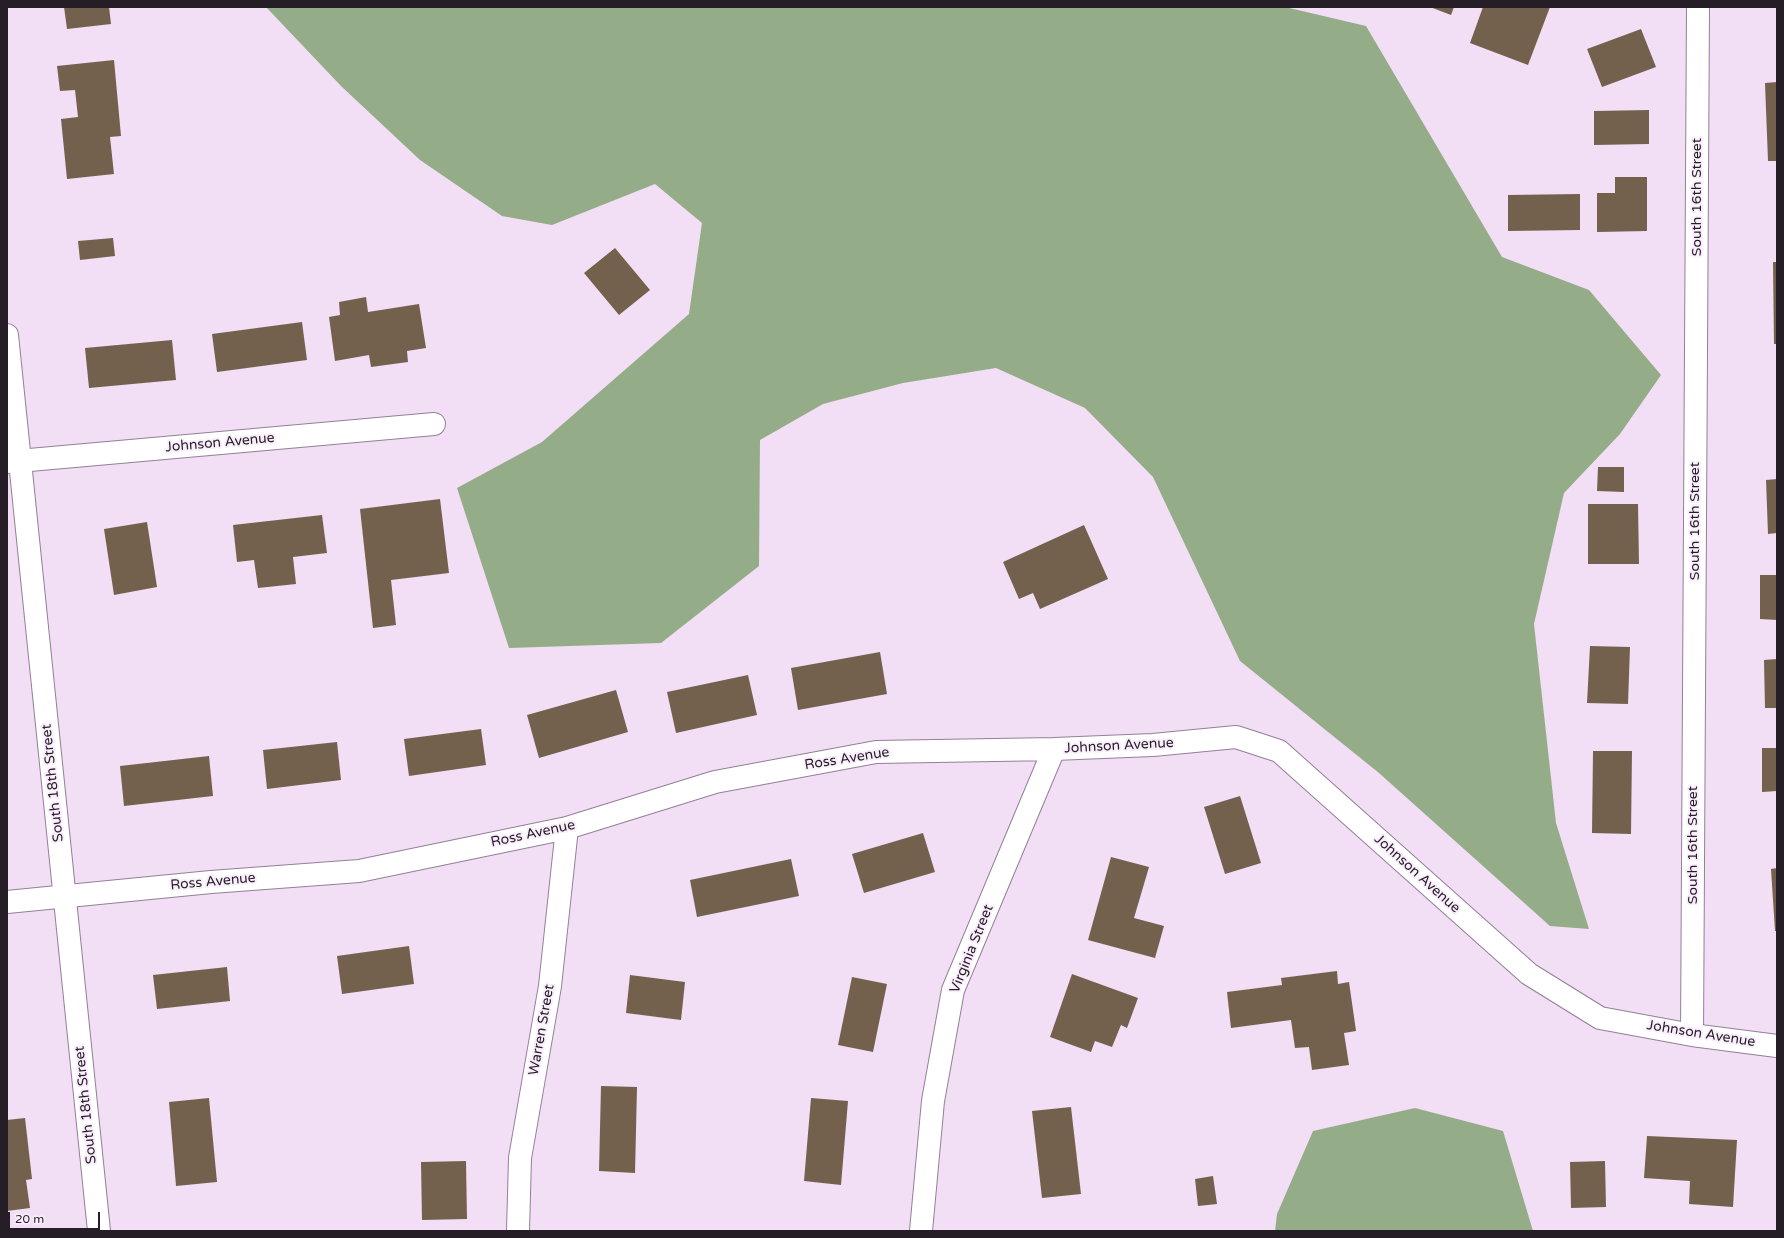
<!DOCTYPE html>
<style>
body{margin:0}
#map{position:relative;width:1784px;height:1238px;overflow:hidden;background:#f2def5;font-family:"Varela Round",sans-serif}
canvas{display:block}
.frame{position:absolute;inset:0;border:8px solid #261e27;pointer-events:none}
.scale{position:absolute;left:8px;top:1212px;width:92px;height:18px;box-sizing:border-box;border:2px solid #261e27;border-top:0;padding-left:5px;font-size:12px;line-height:14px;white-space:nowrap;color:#261e27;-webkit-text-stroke:3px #faeefc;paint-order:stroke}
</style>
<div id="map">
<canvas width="1784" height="1238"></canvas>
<div class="frame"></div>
<div class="scale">20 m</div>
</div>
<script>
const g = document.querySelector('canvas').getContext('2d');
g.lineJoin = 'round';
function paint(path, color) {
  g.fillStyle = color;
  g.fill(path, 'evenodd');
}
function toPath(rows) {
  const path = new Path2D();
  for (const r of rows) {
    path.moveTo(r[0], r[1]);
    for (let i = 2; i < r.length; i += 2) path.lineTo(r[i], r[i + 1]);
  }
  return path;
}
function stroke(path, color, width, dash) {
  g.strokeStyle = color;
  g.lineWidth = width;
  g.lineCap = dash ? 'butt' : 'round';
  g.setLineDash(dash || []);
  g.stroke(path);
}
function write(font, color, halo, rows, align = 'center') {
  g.font = font + ' "Varela Round",sans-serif';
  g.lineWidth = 4;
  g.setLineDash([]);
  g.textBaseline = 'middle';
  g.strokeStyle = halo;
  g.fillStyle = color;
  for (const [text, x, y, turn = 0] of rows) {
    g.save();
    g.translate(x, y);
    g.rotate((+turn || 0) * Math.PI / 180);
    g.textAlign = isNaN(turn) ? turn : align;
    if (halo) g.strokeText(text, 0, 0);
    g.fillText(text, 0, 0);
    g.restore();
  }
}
paint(toPath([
 [266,7,1285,7,1366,26,1502,257,1589,290,1661,375,1620,434,1564,493,1534,624,1556,823,1589,929,1550,926,1379,773,1240,661,1153,477,1085,408,996,368,903,383,823,404,760,440,759,566,661,643,509,648,457,488,542,442,689,314,702,223,655,184,552,225,502,216,420,160,341,86],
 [1415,1108,1503,1131,1533,1231,1275,1231,1277,1214,1313,1131]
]), '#95ac88');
paint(toPath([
 [64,7,109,7,111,24,67,29],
 [1430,7,1454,7,1451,15],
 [1483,7,1550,7,1528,65,1470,43],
 [1641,29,1656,67,1602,87,1587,49],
 [114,60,121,136,110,137,114,174,67,179,61,119,78,117,75,90,60,91,57,66],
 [1777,82,1777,161,1768,161,1765,83],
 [1649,110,1649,144,1594,145,1594,111],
 [1615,177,1647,177,1647,231,1597,232,1597,193,1615,193],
 [1580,194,1580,230,1508,231,1508,195],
 [113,238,115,256,80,260,78,241],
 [615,248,650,290,619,315,584,273],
 [1773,262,1777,262,1777,344,1774,344],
 [366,297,368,312,419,304,426,348,407,351,408,362,371,367,369,355,335,361,329,317,340,315,339,302],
 [302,322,307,360,217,372,212,334],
 [172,340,176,380,89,388,85,348],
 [1598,467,1624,467,1624,492,1597,491],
 [1777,479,1777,533,1768,534,1766,480],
 [440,499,449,573,391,580,396,625,373,628,360,509],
 [1588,504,1638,504,1639,564,1588,564],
 [322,515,327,553,293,557,296,584,258,588,254,560,237,562,233,525],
 [147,522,157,587,114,595,104,529],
 [1084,525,1108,579,1040,609,1033,593,1019,599,1003,562],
 [1760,575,1777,575,1777,620,1760,619],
 [1590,646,1630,647,1628,704,1587,703],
 [880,652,887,694,798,710,791,668],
 [1777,659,1777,708,1765,708,1764,660],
 [748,675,757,715,676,733,667,692],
 [616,690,628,732,539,758,527,715],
 [481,729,486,765,409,776,404,739],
 [337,742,341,780,267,789,263,750],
 [1762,748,1777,748,1777,791,1762,792],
 [1593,751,1632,751,1631,834,1592,833],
 [209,756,213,796,124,806,120,766],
 [1240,796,1261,863,1225,874,1204,807],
 [923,833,935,872,864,893,852,854],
 [1111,857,1149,867,1134,918,1164,926,1155,958,1088,940],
 [791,859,799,896,697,917,690,880],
 [1777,868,1777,931,1775,931,1771,869],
 [409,946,414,984,342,994,337,956],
 [227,967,230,1001,157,1009,153,975],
 [1337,971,1338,984,1349,982,1356,1031,1344,1033,1349,1065,1312,1070,1309,1047,1295,1048,1291,1020,1231,1028,1227,992,1282,985,1281,978],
 [1072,974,1138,998,1127,1028,1121,1025,1112,1047,1095,1041,1091,1052,1050,1037],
 [630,975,685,982,681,1020,626,1013],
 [852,977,887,984,873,1052,838,1045],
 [601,1086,637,1087,635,1173,599,1171],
 [209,1098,217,1182,176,1186,169,1102],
 [811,1098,848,1101,841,1185,804,1181],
 [1071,1107,1081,1194,1042,1198,1032,1111],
 [25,1118,32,1179,26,1180,30,1208,7,1211,7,1120],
 [1647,1136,1737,1140,1733,1207,1689,1204,1690,1181,1644,1178],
 [466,1161,467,1219,422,1220,421,1162],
 [1605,1161,1606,1207,1571,1208,1570,1162],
 [1213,1176,1217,1204,1198,1206,1195,1179]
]), '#73614d');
const street = toPath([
 [7,462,434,424],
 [7,902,211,882,359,871,567,828,715,782,876,752,1054,749,1153,745,1236,737,1279,751,1529,974,1600,1018,1692,1035,1777,1046],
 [1692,1035,1698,7],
 [518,1231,520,1158,550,986,567,828],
 [921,1231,933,1101,953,990,1054,749]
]);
const secondary = toPath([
 [7,335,99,1231]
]);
stroke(street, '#928095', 24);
stroke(secondary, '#928095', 24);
stroke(street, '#fff', 22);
stroke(secondary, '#fff', 22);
write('14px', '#261e27', '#faeefc', [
 ["South 16th Street",1697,197,-90],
 ["Johnson Avenue",220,443,-5],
 ["South 16th Street",1695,521,-90],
 ["Johnson Avenue",1119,746,-3],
 ["Ross Avenue",847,759,-9],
 ["South 18th Street",53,783,-96],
 ["Ross Avenue",533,834,-12],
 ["South 16th Street",1693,845,-90],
 ["Johnson Avenue",1417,874,42],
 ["Ross Avenue",213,882,-5],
 ["Virginia Street",972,949,-68],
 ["Warren Street",542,1030,-80],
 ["Johnson Avenue",1701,1034,9],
 ["South 18th Street",86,1105,-96]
]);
</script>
